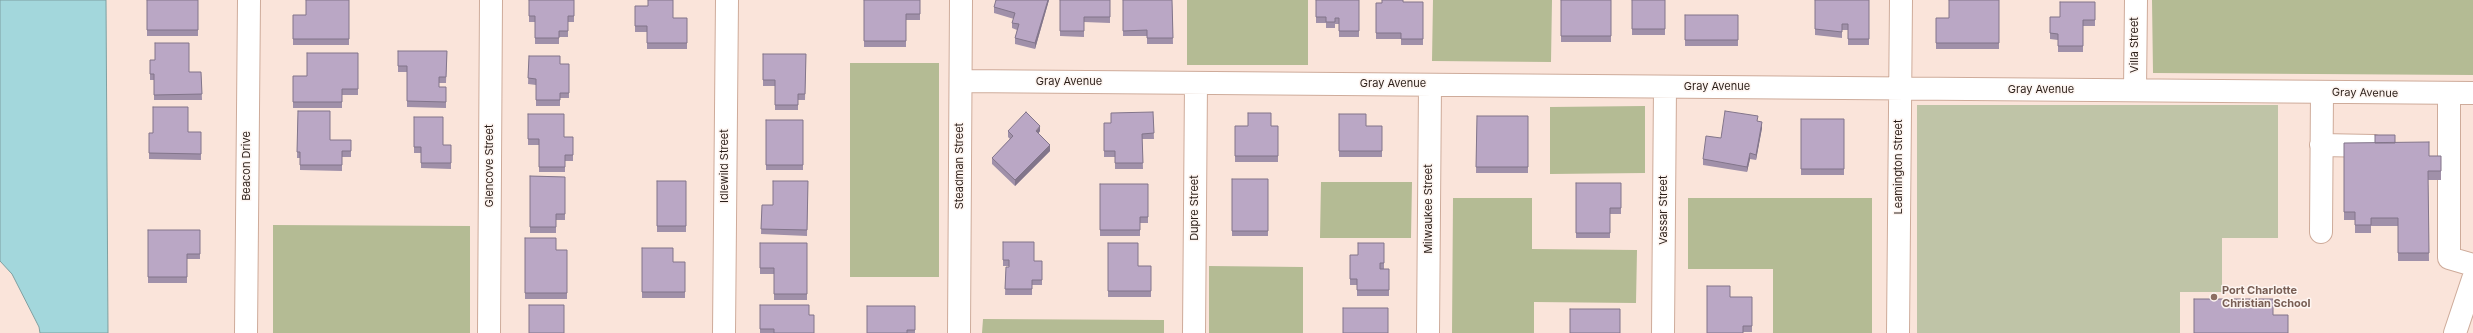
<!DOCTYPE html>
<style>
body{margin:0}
canvas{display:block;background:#fae4da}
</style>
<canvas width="2473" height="333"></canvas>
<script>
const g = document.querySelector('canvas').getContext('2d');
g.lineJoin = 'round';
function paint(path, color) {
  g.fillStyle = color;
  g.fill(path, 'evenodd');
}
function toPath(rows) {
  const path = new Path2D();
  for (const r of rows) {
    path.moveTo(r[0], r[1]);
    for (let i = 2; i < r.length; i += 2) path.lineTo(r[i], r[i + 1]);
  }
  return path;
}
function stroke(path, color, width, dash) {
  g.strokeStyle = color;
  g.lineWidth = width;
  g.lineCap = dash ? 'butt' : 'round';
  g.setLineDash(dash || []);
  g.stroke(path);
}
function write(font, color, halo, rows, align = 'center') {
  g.font = font + ' Inter,sans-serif';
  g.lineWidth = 3;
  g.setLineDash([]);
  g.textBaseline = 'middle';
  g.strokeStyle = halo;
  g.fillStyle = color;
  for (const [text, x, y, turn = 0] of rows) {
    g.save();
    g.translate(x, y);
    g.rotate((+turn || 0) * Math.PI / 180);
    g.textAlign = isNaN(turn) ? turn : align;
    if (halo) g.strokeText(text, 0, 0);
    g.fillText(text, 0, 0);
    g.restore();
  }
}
paint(toPath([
 [1917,105,2278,105,2278,238,2222,238,2222,292,2180,292,2180,333,1917,333]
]), '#bfc4a7');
paint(toPath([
 [1187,0,1308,0,1308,65,1187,65],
 [1433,0,1552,0,1551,62,1432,61],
 [2152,0,2473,0,2473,75,2153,73],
 [850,63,939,63,939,277,850,277],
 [1645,106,1645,173,1550,174,1550,107],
 [1321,182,1412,182,1411,238,1320,238],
 [1453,198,1532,198,1532,249,1637,250,1636,303,1534,302,1534,333,1452,333],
 [1688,198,1872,198,1872,333,1773,333,1773,269,1688,269],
 [273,225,470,226,470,333,273,333],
 [1209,266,1303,267,1303,333,1209,333],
 [983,319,1164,320,1164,333,982,333]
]), '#b4bb94');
const water = toPath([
 [0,0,106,0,108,333,40,333,39,327,12,274,0,261,0,0]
]);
paint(water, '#a3d7dc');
stroke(water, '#7fa0a1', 1);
const minor = toPath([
 [961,81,2473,93],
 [2135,90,2136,0],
 [2449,93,2449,258,2473,265],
 [2321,145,2374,146],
 [2321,232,2322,92],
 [246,333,249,0],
 [489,333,491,0],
 [724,333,727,0],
 [959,333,961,0],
 [1194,333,1196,83],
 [1428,333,1430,85],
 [1663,333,1665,87],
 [1898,333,1901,0],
 [2455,333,2473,279]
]);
stroke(minor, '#ceab9a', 24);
stroke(minor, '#fff', 22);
paint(toPath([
 [147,0,198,0,198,36,147,36],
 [349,0,349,45,293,45,293,15,306,15],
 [529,0,574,0,574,22,568,22,568,37,559,37,559,44,535,44,535,22,529,22],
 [864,0,920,0,920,20,906,20,906,47,864,47],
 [1049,0,1035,49,1015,44,1015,38,1017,30,1012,28,1012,23,1014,19,994,13,994,7],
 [1060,0,1110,0,1110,23,1084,22,1084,37,1060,36],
 [1123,0,1172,0,1173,44,1147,44,1147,36,1123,36],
 [1316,0,1359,0,1359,37,1339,37,1339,24,1335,24,1335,28,1326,28,1326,23,1316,23],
 [1561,0,1611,0,1611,42,1561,42],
 [1632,0,1665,0,1665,35,1632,35],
 [1815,0,1869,0,1869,45,1848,45,1848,30,1842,30,1842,38,1815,35],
 [1999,0,1999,49,1936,49,1936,18,1949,18],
 [1423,2,1423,45,1401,45,1401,39,1376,39,1376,3],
 [2095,2,2095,26,2083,26,2083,52,2058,52,2058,40,2050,39,2050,17,2060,17],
 [635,6,673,18,687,18,687,49,647,49,647,32,635,32],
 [1685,15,1738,15,1738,46,1685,46],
 [398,51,447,51,446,83,439,83,439,87,446,87,446,108,407,107,407,72,398,72],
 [358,53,358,95,342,95,342,108,293,108,293,76,307,76],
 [763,54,806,54,805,100,798,100,798,110,775,110,775,86,763,86],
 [529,56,560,64,569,64,569,98,560,98,560,106,536,106,536,85,528,84],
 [150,60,189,72,201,72,202,100,154,100,154,80,150,80],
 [298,111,330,140,351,140,351,157,342,157,342,171,300,170,300,158,297,158],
 [1153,112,1154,139,1142,139,1143,169,1115,169,1115,157,1104,157,1104,123,1111,123],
 [528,114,564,137,573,137,573,161,565,161,565,172,539,172,539,145,528,145],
 [1339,114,1366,126,1382,126,1382,157,1339,157],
 [1477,116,1528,116,1528,173,1476,173],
 [414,117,443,145,451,145,451,169,421,168,421,153,414,153],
 [1801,119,1844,119,1844,175,1801,175],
 [766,120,803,120,803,170,766,170],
 [1758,121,1762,128,1756,160,1750,159,1747,172,1703,165,1703,159,1721,138],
 [1235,126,1278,126,1278,162,1235,162],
 [1008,131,1040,131,1038,134,1050,151,1015,186,992,164,992,158,1010,139,1008,137],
 [188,132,201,132,201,160,149,159,149,133],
 [2344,143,2395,143,2429,156,2441,156,2441,180,2428,180,2429,261,2398,261,2398,226,2371,226,2371,233,2355,233,2355,220,2344,220],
 [530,176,565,177,565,220,556,220,556,233,530,233],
 [1232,179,1268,179,1268,236,1232,236],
 [657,181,686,181,686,232,657,232],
 [808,181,807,236,761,234,762,205,773,205],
 [1576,183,1621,183,1621,214,1610,214,1610,238,1576,238],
 [1100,184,1148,184,1148,223,1140,223,1140,236,1100,236],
 [148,230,200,230,200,259,187,259,187,283,148,283],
 [525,238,556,250,567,250,567,299,525,299],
 [1003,242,1034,261,1042,261,1042,285,1032,285,1032,295,1005,295,1006,267,1009,267,1009,266,1003,266],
 [760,243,807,243,807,300,774,300,774,274,760,274],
 [1108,243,1138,266,1151,266,1151,297,1108,297],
 [1384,243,1384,269,1380,269,1389,269,1389,296,1357,296,1357,285,1350,285,1350,255,1358,255],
 [642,248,673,262,685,262,685,298,642,298],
 [1730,297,1752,297,1752,332,1743,332],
 [760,305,809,315,814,333,760,333],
 [915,306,915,333,867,333]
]), '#a090a9');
paint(toPath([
 [1048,0,1049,0,1035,49,1035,43],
 [1762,122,1762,128,1756,160,1756,155],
 [1040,126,1040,131,1036,137,1036,131],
 [1050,145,1050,151,1015,186,1015,180],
 [1750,153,1750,159,1747,172,1747,167]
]), '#82758a');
const building = toPath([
 [147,0,198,0,198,30,147,30,147,0],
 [306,0,349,0,349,39,293,39,293,15,306,15,306,0],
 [529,0,574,0,574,16,568,16,568,31,559,31,559,38,535,38,535,16,529,16,529,0],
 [648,0,673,0,673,18,687,18,687,43,647,43,647,26,635,26,635,6,648,6,648,0],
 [864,0,920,0,920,14,906,14,906,41,864,41,864,0],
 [996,0,1048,0,1035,43,1015,38,1019,24,1012,23,1015,13,994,7,996,0],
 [1060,0,1110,0,1110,17,1084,17,1084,31,1060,31,1060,0],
 [1123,0,1172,0,1173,38,1147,38,1147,30,1123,31,1123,0],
 [1316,0,1359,0,1359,31,1339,31,1339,18,1335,18,1335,22,1326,22,1326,17,1316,17,1316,0],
 [1382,0,1403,0,1403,2,1423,2,1423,39,1401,39,1401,33,1376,33,1376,3,1382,3,1382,0],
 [1561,0,1611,0,1611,36,1561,36,1561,0],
 [1632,0,1665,0,1665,29,1632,29,1632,0],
 [1815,0,1869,0,1869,39,1848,39,1848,24,1842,24,1842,32,1815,29,1815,0],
 [1949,0,1999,0,1999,43,1936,43,1936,18,1949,18,1949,0],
 [2060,2,2095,2,2095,20,2083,20,2083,46,2058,46,2058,34,2050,33,2050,17,2060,17,2060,2],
 [1685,15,1738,15,1738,40,1685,40,1685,15],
 [155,43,189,43,189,72,201,72,202,94,154,95,154,74,150,74,150,60,155,60,155,43],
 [398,51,447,51,446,77,439,77,439,87,446,87,446,102,407,101,407,66,398,66,398,51],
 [307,53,358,53,358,89,342,89,342,102,293,102,293,76,307,76,307,53],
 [763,54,806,54,805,94,798,94,798,105,775,105,775,80,763,80,763,54],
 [529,56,560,56,560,64,569,64,569,93,560,93,560,100,536,100,536,79,528,78,529,56],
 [153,107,188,107,188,132,201,132,201,154,149,153,149,133,153,133,153,107],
 [298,111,330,111,330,140,351,140,351,151,342,151,342,165,300,165,300,152,297,152,298,111],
 [1725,111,1758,116,1757,121,1762,122,1756,155,1750,153,1747,167,1703,159,1706,136,1721,138,1725,111],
 [1026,112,1040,126,1036,131,1050,145,1015,180,992,158,1013,136,1008,131,1026,112],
 [1153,112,1154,133,1142,134,1143,163,1115,163,1115,151,1104,151,1104,123,1111,123,1111,113,1153,112],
 [1248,113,1271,113,1271,126,1278,126,1278,156,1235,156,1235,126,1248,126,1248,113],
 [528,114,564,114,564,137,573,137,573,155,565,155,565,167,539,167,539,139,528,139,528,114],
 [1339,114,1366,114,1366,126,1382,126,1382,151,1339,151,1339,114],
 [1477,116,1528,116,1528,167,1476,167,1477,116],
 [414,117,443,117,443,145,451,145,451,163,421,163,421,147,414,147,414,117],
 [1801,119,1844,119,1844,169,1801,169,1801,119],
 [766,120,803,120,803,165,766,165,766,120],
 [2375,135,2395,135,2395,143,2375,143,2375,135],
 [2429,142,2429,156,2441,156,2441,171,2428,171,2429,253,2398,253,2398,218,2371,218,2371,225,2355,225,2355,212,2344,212,2344,143,2429,142],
 [530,176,565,177,565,214,556,214,556,227,530,227,530,176],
 [1232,179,1268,179,1268,231,1232,231,1232,179],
 [657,181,686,181,686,226,657,226,657,181],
 [773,181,808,181,807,230,761,229,762,205,773,205,773,181],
 [1576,183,1621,183,1621,208,1610,208,1610,233,1576,233,1576,183],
 [1100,184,1148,184,1148,217,1140,217,1140,230,1100,230,1100,184],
 [148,230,200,230,200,254,187,254,187,277,148,277,148,230],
 [525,238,556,238,556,250,567,250,567,293,525,293,525,238],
 [1003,242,1034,242,1034,261,1042,261,1042,280,1032,280,1032,289,1005,289,1006,267,1009,267,1009,260,1003,260,1003,242],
 [760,243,807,243,807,294,774,294,774,268,760,268,760,243],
 [1108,243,1138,243,1138,266,1151,266,1151,291,1108,291,1108,243],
 [1358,243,1384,243,1384,263,1380,263,1380,269,1389,269,1389,290,1357,290,1357,279,1350,279,1350,255,1358,255,1358,243],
 [642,248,673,248,673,262,685,262,685,292,642,292,642,248],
 [1707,286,1730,286,1730,297,1752,297,1752,326,1743,326,1743,333,1707,333,1707,286],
 [2194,299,2273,299,2273,315,2288,315,2288,333,2194,333,2194,299],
 [529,305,564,305,564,333,529,333,529,305],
 [760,305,809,305,809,315,814,315,814,333,774,333,774,329,760,329,760,305],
 [867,306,915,306,915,330,907,330,907,333,867,333,867,306],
 [1343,308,1388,308,1388,333,1343,333,1343,308],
 [1570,309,1620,309,1620,333,1570,333,1570,309]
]);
paint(building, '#baa7c5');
stroke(building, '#82758a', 1);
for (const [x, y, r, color] of [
 [2214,297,4,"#8d6e63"]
]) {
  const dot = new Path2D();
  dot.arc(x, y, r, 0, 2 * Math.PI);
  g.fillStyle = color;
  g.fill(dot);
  stroke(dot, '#fdf5f1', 1.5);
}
write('11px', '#2b1e18', '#fdf5f1', [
 ["Villa Street",2135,45,-90],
 ["Gray Avenue",1069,82],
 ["Gray Avenue",1393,84],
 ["Gray Avenue",1717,87],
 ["Gray Avenue",2041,90],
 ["Gray Avenue",2365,93,1],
 ["Beacon Drive",247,166,-90],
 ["Glencove Street",490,166,-90],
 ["Idlewild Street",725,166,-90],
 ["Steadman Street",960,166,-90],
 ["Leamington Street",1899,167,-90],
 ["Dupre Street",1195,208,-90],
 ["Milwaukee Street",1429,209,-90],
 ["Vassar Street",1664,210,-90]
]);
write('bold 11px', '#785e54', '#fdf5f1', [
 ["Port Charlotte",2222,291],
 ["Christian School",2222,304]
], 'left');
</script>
